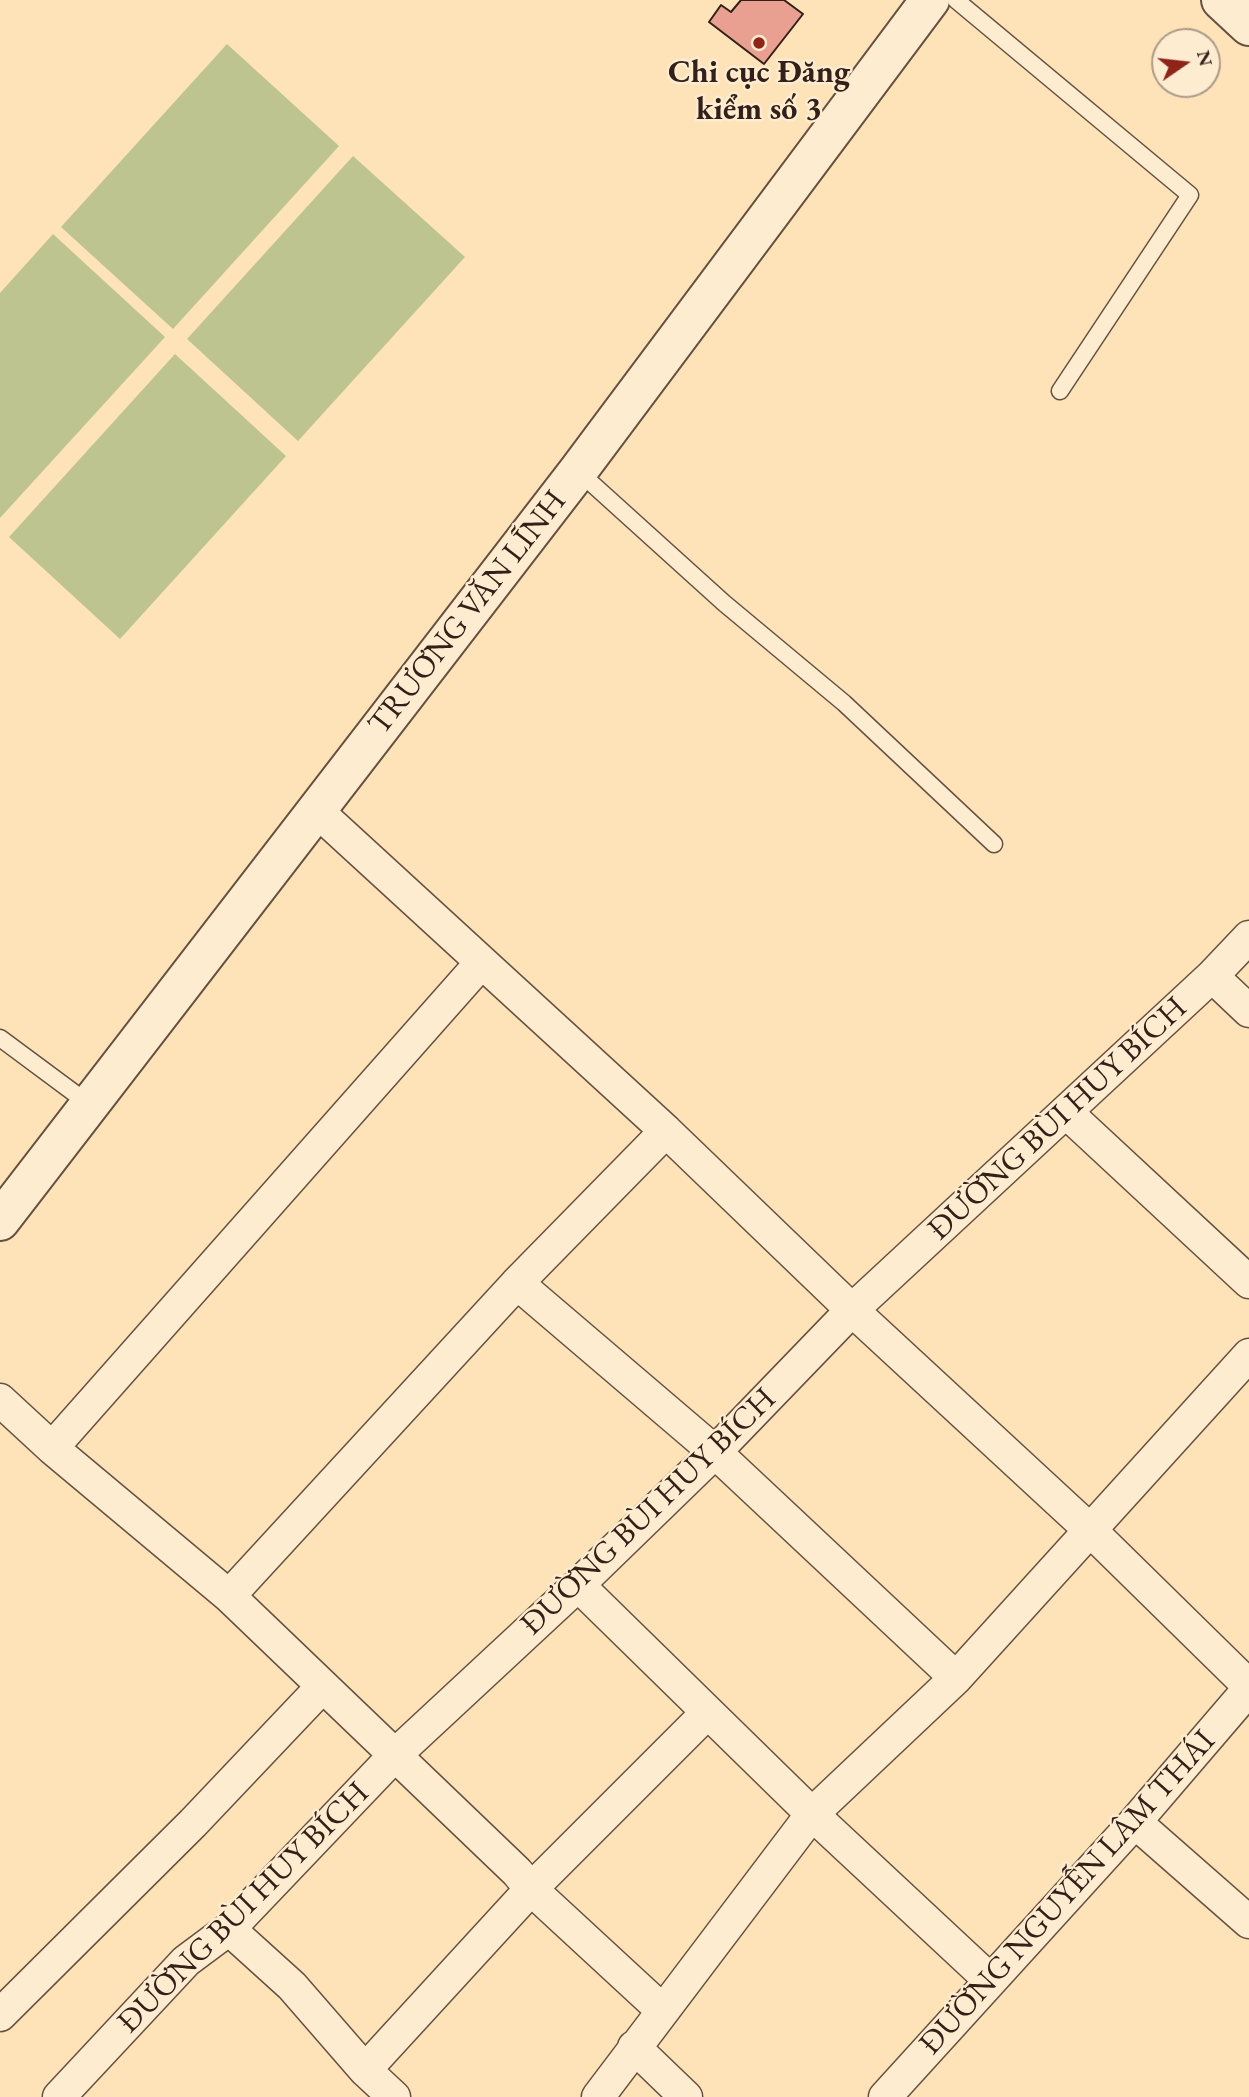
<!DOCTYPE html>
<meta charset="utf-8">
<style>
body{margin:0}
#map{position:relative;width:1249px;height:2097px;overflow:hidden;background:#fee2b8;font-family:"EB Garamond",serif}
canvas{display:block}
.north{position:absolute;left:1151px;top:28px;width:70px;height:70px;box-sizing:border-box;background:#feecd1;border:2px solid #ad9a87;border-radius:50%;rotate:76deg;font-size:19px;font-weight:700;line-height:28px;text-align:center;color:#332018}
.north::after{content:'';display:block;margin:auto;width:24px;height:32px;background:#8f2418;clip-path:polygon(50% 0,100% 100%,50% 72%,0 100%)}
</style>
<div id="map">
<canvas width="1249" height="2097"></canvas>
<div class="north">N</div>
</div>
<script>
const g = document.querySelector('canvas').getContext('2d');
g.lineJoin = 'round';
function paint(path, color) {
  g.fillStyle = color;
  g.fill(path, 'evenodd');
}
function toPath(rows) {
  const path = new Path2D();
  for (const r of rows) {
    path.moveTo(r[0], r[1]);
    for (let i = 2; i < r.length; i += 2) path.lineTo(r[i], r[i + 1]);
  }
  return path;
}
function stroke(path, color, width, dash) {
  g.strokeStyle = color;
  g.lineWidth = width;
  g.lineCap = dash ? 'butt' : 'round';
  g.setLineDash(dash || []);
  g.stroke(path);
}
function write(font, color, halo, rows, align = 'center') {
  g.font = font + ' "EB Garamond",serif';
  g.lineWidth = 5;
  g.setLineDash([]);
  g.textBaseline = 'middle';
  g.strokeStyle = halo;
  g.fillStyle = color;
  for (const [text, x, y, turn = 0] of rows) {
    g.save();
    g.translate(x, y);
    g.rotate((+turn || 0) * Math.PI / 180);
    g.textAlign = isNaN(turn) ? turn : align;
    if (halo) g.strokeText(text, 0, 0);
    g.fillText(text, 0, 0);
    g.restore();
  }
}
paint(toPath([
 [227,44,339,146,173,329,61,227],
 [353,156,465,257,298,441,187,339],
 [53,234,165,337,0,518,0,293],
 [175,354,286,456,120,639,9,537]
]), '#bec490');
const building = toPath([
 [741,0,784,0,803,14,764,64,709,22,721,5,731,12,741,0]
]);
paint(building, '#e9a090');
stroke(building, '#332018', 2);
const service = toPath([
 [956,0,1190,195,1060,391],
 [578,471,724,603,844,703,994,844],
 [0,1038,89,1104]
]);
const minor = toPath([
 [316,810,666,1131,852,1310,1090,1530,1249,1686],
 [1212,976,1249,1011],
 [1066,1112,1249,1282],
 [517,1283,715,1452,956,1678],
 [0,1400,52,1448,229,1596,517,1872,531,1889,662,2010],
 [52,1448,481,963],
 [578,1585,812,1814,990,1980],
 [229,1596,517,1283,666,1131],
 [1135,1822,1249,1922],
 [229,1929,292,1986,365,2070,394,2097],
 [0,2015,193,1823,322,1687],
 [634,2047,686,2097],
 [365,2070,531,1889,707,1713],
 [59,2097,186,1961,229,1929,394,1756,578,1585,715,1452,852,1310,1212,976,1249,937],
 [598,2097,812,1814,956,1678,1249,1355],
 [885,2097,1135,1822,1249,1689]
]);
const tertiary = toPath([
 [1221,0,1249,26],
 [0,1221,578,471,930,0]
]);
stroke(service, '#665040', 19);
stroke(minor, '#665040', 35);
stroke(tertiary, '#665040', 42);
stroke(service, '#feecd1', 16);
stroke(minor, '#feecd1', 32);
stroke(tertiary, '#feecd1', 38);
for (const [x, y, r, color] of [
 [759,43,7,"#8f2418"]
]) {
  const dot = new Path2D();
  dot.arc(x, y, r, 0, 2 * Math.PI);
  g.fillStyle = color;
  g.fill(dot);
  stroke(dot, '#feecd1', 2.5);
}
write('bold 32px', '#332018', '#feecd1', [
 ["Chi cục Đăng",759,73],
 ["kiểm số 3",759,110]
]);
write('32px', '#332018', '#feecd1', [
 ["TRƯƠNG VĂN LĨNH",468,613,-52],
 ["ĐƯỜNG BÙI HUY BÍCH",1058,1119,-43],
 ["ĐƯỜNG BÙI HUY BÍCH",649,1512,-44],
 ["ĐƯỜNG NGUYỄN LÂM THÁI",1068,1893,-48],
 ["ĐƯỜNG BÙI HUY BÍCH",244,1908,-45]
]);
</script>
